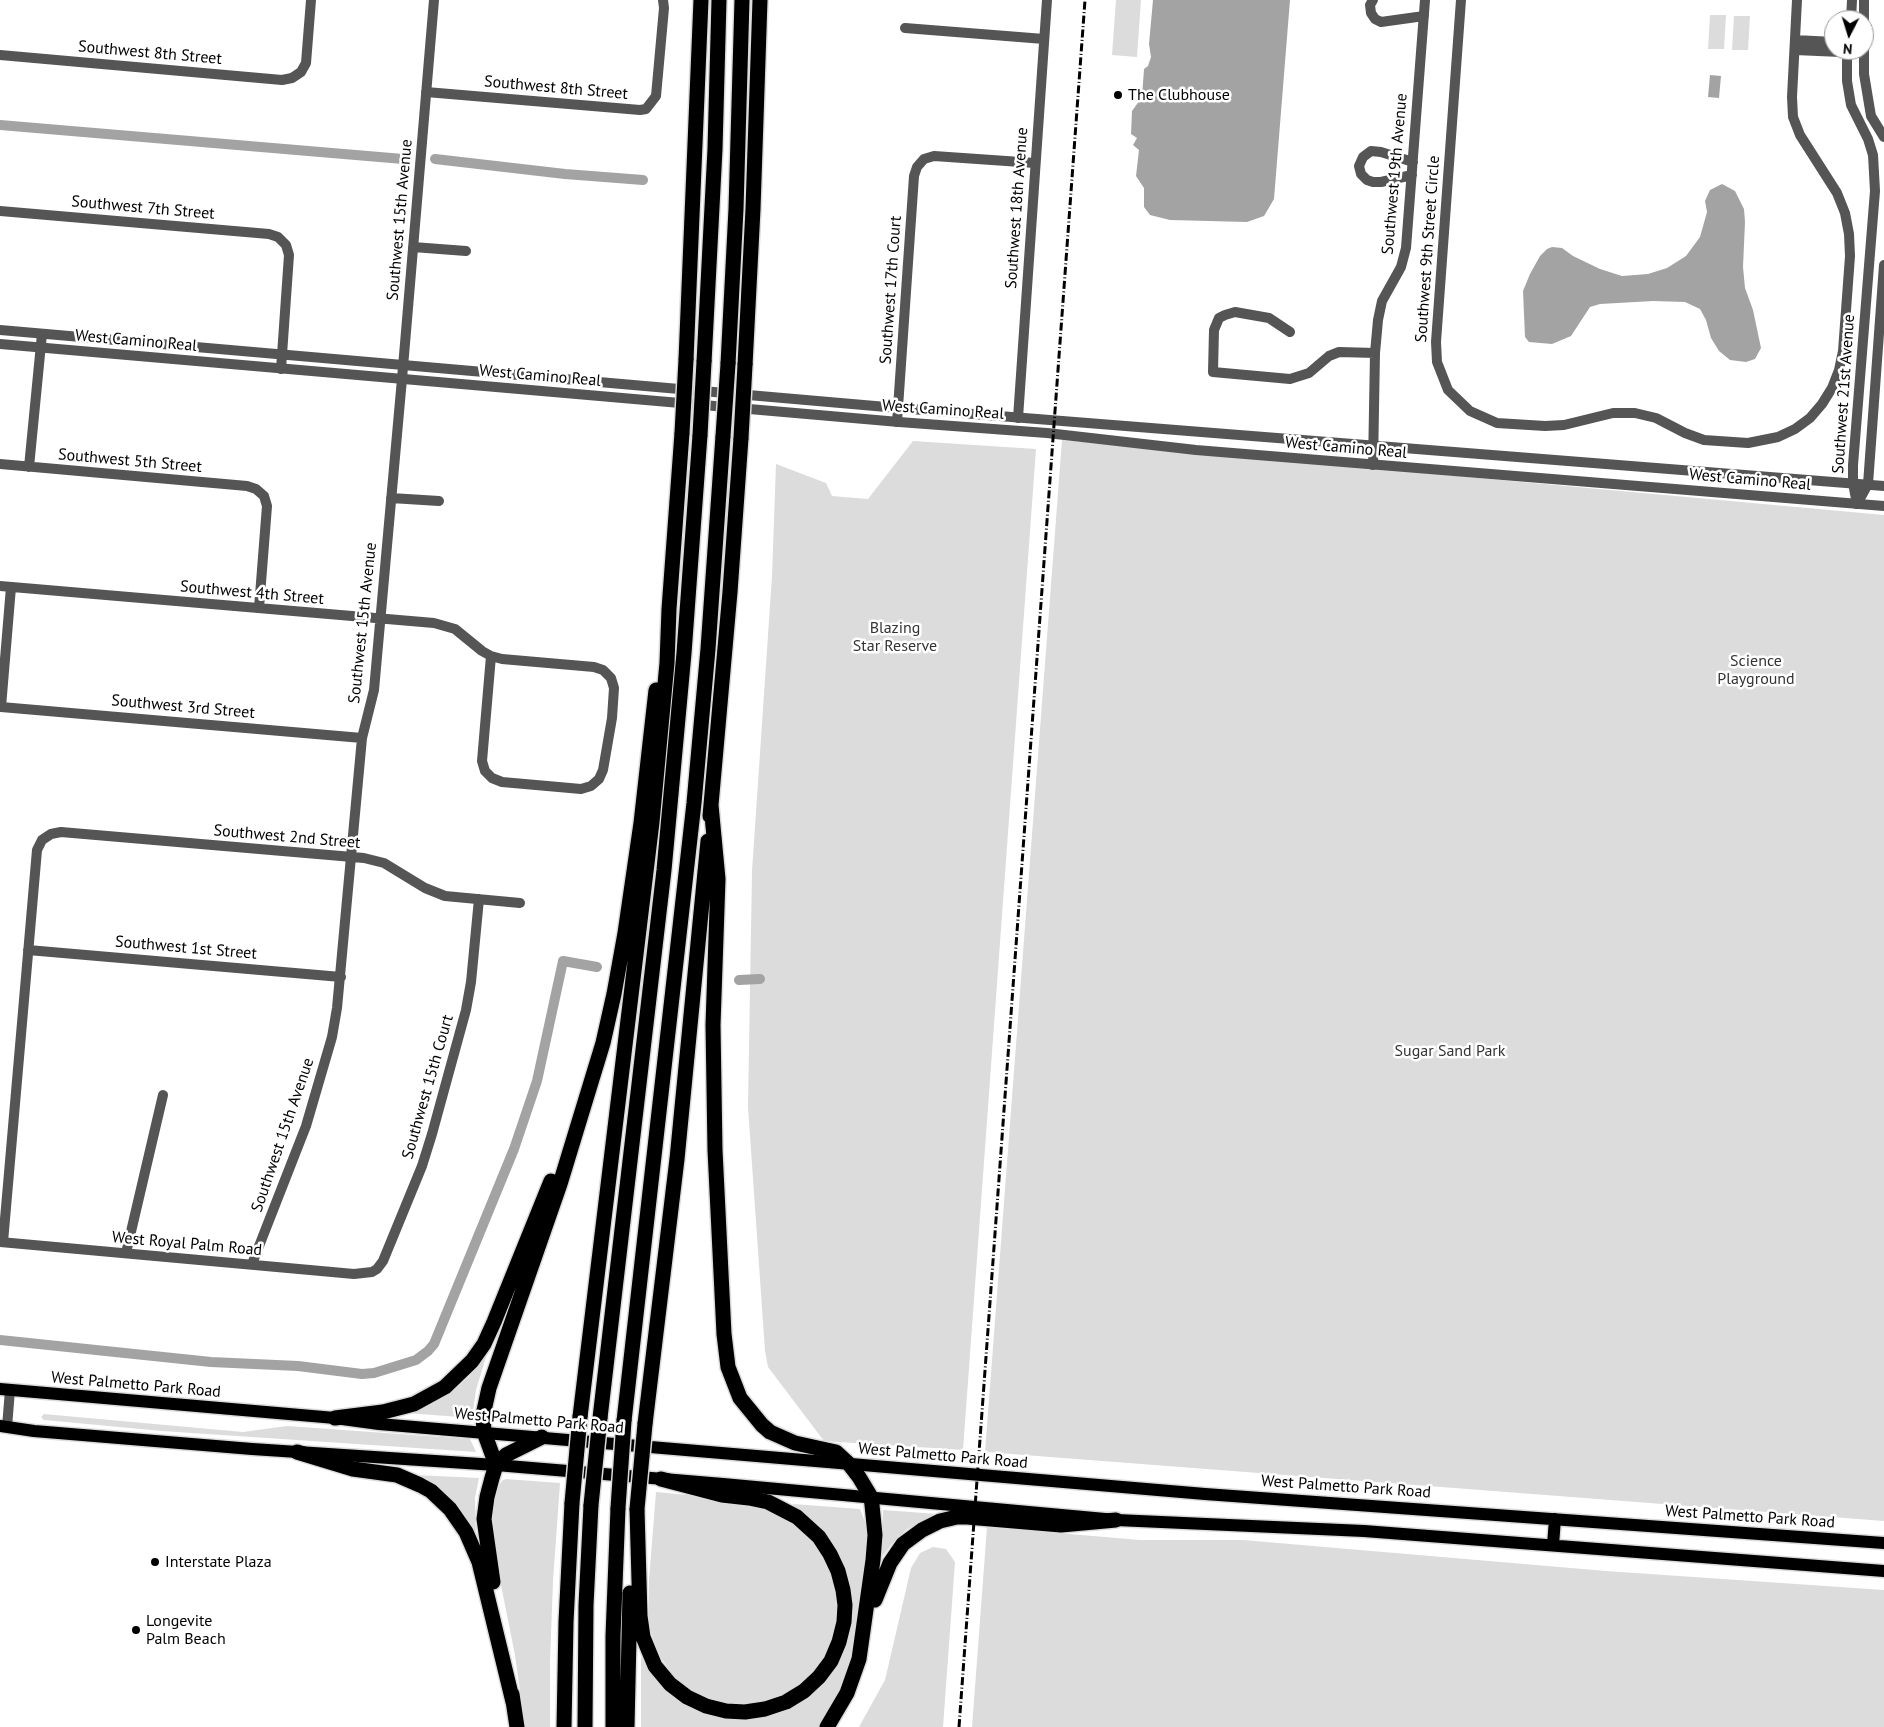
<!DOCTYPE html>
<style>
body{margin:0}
#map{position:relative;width:1884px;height:1727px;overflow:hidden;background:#fff;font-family:"PT Sans",sans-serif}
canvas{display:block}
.north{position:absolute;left:1824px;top:10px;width:50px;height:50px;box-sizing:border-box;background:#fff;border:1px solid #999;border-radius:50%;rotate:185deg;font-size:14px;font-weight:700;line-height:20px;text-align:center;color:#000}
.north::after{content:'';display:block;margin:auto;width:18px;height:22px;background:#000;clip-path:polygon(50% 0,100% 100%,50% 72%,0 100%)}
</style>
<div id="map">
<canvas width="1884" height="1727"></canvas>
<div class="north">N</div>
</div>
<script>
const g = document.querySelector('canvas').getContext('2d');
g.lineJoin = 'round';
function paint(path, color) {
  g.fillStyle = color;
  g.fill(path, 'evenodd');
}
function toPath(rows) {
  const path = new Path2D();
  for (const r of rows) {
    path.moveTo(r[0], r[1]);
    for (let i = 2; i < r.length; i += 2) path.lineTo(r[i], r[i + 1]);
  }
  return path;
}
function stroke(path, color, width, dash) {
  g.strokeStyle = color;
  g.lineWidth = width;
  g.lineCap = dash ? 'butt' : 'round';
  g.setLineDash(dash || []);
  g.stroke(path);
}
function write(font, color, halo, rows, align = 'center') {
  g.font = font + ' "PT Sans",sans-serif';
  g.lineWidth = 5;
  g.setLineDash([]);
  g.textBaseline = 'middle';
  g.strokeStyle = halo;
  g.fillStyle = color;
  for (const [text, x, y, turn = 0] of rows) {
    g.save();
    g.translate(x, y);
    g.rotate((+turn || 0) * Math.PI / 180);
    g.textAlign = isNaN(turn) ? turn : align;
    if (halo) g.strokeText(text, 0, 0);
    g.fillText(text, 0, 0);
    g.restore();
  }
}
paint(toPath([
 [1116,0,1141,0,1137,57,1112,55],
 [1710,15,1726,15,1724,49,1708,49],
 [1734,16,1750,16,1748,50,1732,50],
 [1062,440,1884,515,1884,1521,985,1452],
 [913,441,1036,449,963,1450,824,1441,768,1367,765,1351,748,1107,752,871,772,576,776,464,826,483,832,496,868,499],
 [488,1350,476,1390,472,1418,407,1413,428,1405,456,1388,469,1377],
 [44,1414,243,1432,287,1426,470,1439,476,1452,162,1431,44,1420,41,1417],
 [416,1475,479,1478,475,1498,476,1537,461,1512,450,1499,429,1482],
 [506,1479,560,1483,553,1581,550,1662,550,1727,525,1727,515,1655,501,1585,492,1513,498,1486,503,1480],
 [656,1492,739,1500,780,1512,813,1537,835,1577,839,1611,834,1637,825,1660,804,1684,780,1698,748,1705,724,1704,698,1696,678,1682,659,1655,649,1626,649,1580],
 [793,1504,860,1509,865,1522,868,1539,857,1637,845,1683,820,1727,641,1727,641,1656,646,1666,656,1679,666,1690,681,1700,784,1709,848,1630,824,1533,812,1519,794,1507],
 [883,1510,937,1514,907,1529,891,1545,882,1557],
 [987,1527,1140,1540,1243,1540,1606,1571,1884,1590,1884,1727,972,1727],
 [933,1547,946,1549,955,1562,943,1727,859,1727,885,1680,911,1568,920,1553]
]), '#dcdcdc');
paint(toPath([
 [1153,0,1290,0,1274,199,1264,216,1247,222,1170,220,1150,215,1144,207,1144,188,1136,176,1139,150,1133,145,1137,138,1131,134,1132,111,1142,97,1144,69,1148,66,1151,57,1149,44],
 [1710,75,1721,76,1719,98,1708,97],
 [1722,184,1735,191,1744,209,1745,222,1743,267,1745,288,1753,310,1761,348,1755,359,1746,362,1730,360,1719,351,1711,338,1706,320,1700,309,1685,302,1653,301,1600,304,1590,307,1571,336,1552,344,1529,342,1525,337,1523,291,1530,274,1540,256,1547,249,1552,247,1562,248,1573,256,1600,269,1622,276,1648,274,1667,268,1686,256,1700,237,1707,212,1705,201,1710,190]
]), '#a3a3a3');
stroke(toPath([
 [0,125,403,159],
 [435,159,565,174,643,180],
 [739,980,760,979],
 [0,1340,211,1362,298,1366,362,1374,374,1373,416,1360,428,1351,434,1344,514,1149,537,1081,563,961,597,967]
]), '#a3a3a3', 10);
const primary = toPath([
 [0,1389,335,1418,379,1424,1205,1494,1884,1543],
 [0,1426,34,1431,252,1449,496,1465,723,1484,1116,1520,1364,1531,1884,1571],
 [1553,1545,1555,1519]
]);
const motorway = toPath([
 [686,360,701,0],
 [704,362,715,149,719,0],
 [728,364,736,209,742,0],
 [745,365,753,209,760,0],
 [711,805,718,879,713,1025,715,1150,724,1334,728,1367,740,1398,762,1425,770,1432,795,1443,836,1452,849,1464,859,1477,871,1497,872,1505,875,1535,873,1560,859,1659,847,1693,827,1727],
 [710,816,730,592,741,438],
 [580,1417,652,822,667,663,669,609,682,433],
 [335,1418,383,1412,414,1404,445,1387,472,1361,484,1344,494,1322,551,1181],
 [600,1418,664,870,684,653,700,435],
 [624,1421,694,803,708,649,723,436],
 [645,1424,677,1159,708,841],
 [297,1452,353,1469,397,1475,420,1485,431,1491,450,1509,466,1532,479,1562,513,1702],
 [496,1465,484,1432,483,1415,489,1388,560,1184,603,1043,614,994,625,933,641,823,656,690],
 [637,1509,640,1616,643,1637,655,1666,670,1684,687,1697,706,1706,726,1711,745,1712,765,1709,786,1702,804,1691,819,1677,831,1661,839,1642,844,1622,845,1605,843,1590,838,1571,830,1554,819,1537,797,1517,768,1502,749,1498,722,1495,661,1479],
 [493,1582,484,1519,487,1497,492,1478,496,1465,506,1455,542,1437],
 [875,1600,890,1563,903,1544,922,1530,940,1521,957,1517,967,1517,1061,1525,1116,1520],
 [512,1694,517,1727],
 [564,1727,566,1622,572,1503],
 [585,1727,586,1605,591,1505],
 [613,1727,613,1636,618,1508],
 [627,1727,630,1593]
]);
stroke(primary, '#dbdbdb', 15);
stroke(motorway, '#dbdbdb', 18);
stroke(toPath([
 [1373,0,1370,5,1371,13,1375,19,1381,22,1424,16],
 [1461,0,1436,342,1437,362,1448,390,1470,411,1497,423,1545,426,1564,425,1613,413,1635,413,1656,418,1685,433,1704,440,1748,443,1778,437,1795,429,1810,418,1822,404,1832,388,1839,370,1843,351,1850,256,1849,234,1845,213,1837,193,1800,135,1793,117,1792,97,1797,0],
 [1864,0,1864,74,1871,116,1884,137],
 [1851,20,1852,0],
 [905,28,1044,39],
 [1795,40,1834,42],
 [1795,50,1864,53],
 [1847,50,1847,81,1851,105,1868,139,1873,155,1875,191,1853,465,1853,483,1857,504],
 [0,55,282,80,292,78,301,72,306,63,311,0],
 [426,92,640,110,646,109,656,96,664,8,663,0],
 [1412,175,1381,182,1373,182,1367,180,1361,174,1359,166,1363,157,1371,151,1381,152,1413,162],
 [0,211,269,234,278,237,286,245,289,255,281,369],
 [413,247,466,251],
 [1290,332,1269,318,1235,312,1225,315,1219,318,1214,330,1213,372,1290,379,1309,373,1329,356,1339,352,1375,353],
 [1018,418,1047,0],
 [897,422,914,176,917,167,924,159,934,156,1035,163],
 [0,464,247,486,256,489,264,496,267,506,259,608],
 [1373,465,1375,353,1378,320,1382,301,1401,267,1406,248,1425,0],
 [29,467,42,334],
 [391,498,439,501],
 [1857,504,1868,484,1884,265],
 [0,586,434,623,455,629,482,651,491,656],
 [11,587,1,707,362,738],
 [491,656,502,659,594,667,603,670,611,678,614,688,612,718,603,770,599,779,591,786,581,789,502,782,492,778,485,771,482,761,491,656],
 [28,950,341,977],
 [0,1242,354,1274,372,1272,377,1269,383,1261,422,1166,432,1134,466,1010,471,982,479,899],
 [3,1242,37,850,42,840,51,834,61,832,364,858,384,863,425,888,445,896,520,903],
 [126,1253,163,1095],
 [252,1264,306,1126,332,1037,337,1008,362,738,374,690,402,379,434,0],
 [7,1427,10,1390]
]), '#555', 10);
stroke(toPath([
 [0,330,898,408,1884,486],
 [0,344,899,422,1047,433,1196,450,1884,506]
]), '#555', 10);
stroke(primary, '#000', 12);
stroke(motorway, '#000', 15);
stroke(toPath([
 [959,1727,1085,0]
]), '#000', 3, [8, 2.5, 1, 2.5]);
const motorwayBridge = toPath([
 [682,433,686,360],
 [700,435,704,362],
 [723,436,728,364],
 [741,438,745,365],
 [572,1503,580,1417],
 [591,1505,600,1418],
 [618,1508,624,1421],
 [637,1509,645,1424]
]);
stroke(motorwayBridge, '#dbdbdb', 18, []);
stroke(motorwayBridge, '#000', 15);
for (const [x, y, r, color] of [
 [1118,95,5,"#000"],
 [155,1562,5,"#000"],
 [136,1630,5,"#000"]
]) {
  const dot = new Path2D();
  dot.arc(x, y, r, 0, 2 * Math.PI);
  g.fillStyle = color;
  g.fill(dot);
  stroke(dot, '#fff', 2);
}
write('16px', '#000', '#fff', [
 ["Southwest 8th Street",150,53,5],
 ["Southwest 8th Street",556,88,5],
 ["Southwest 19th Avenue",1395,174,-85],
 ["Southwest 7th Street",143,208,5],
 ["Southwest 18th Avenue",1017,208,-86],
 ["Southwest 15th Avenue",400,220,-85],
 ["Southwest 9th Street Circle",1428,249,-86],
 ["Southwest 17th Court",891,290,-86],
 ["West Camino Real",136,341,5],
 ["West Camino Real",540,376,5],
 ["Southwest 21st Avenue",1844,394,-86],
 ["West Camino Real",943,410,4],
 ["West Camino Real",1346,448,5],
 ["Southwest 5th Street",130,461,5],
 ["West Camino Real",1750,480,5],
 ["Southwest 4th Street",252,593,5],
 ["Southwest 15th Avenue",363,623,-84],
 ["Southwest 3rd Street",183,707,5],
 ["Southwest 2nd Street",287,837,5],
 ["Southwest 1st Street",186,948,5],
 ["Southwest 15th Court",428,1087,-74],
 ["Southwest 15th Avenue",283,1135,-71],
 ["West Royal Palm Road",187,1244,5],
 ["West Palmetto Park Road",136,1385,5],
 ["West Palmetto Park Road",539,1421,5],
 ["West Palmetto Park Road",943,1456,5],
 ["West Palmetto Park Road",1346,1487,4],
 ["West Palmetto Park Road",1750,1517,4]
]);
write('16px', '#000', '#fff', [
 ["The Clubhouse",1128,95],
 ["Interstate Plaza",165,1562],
 ["Longevite",146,1621],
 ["Palm Beach",146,1639]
], 'left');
write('16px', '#333', '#fff', [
 ["Blazing",895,628],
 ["Star Reserve",895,646],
 ["Science",1756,661],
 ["Playground",1756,679],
 ["Sugar Sand Park",1450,1051]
]);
</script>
